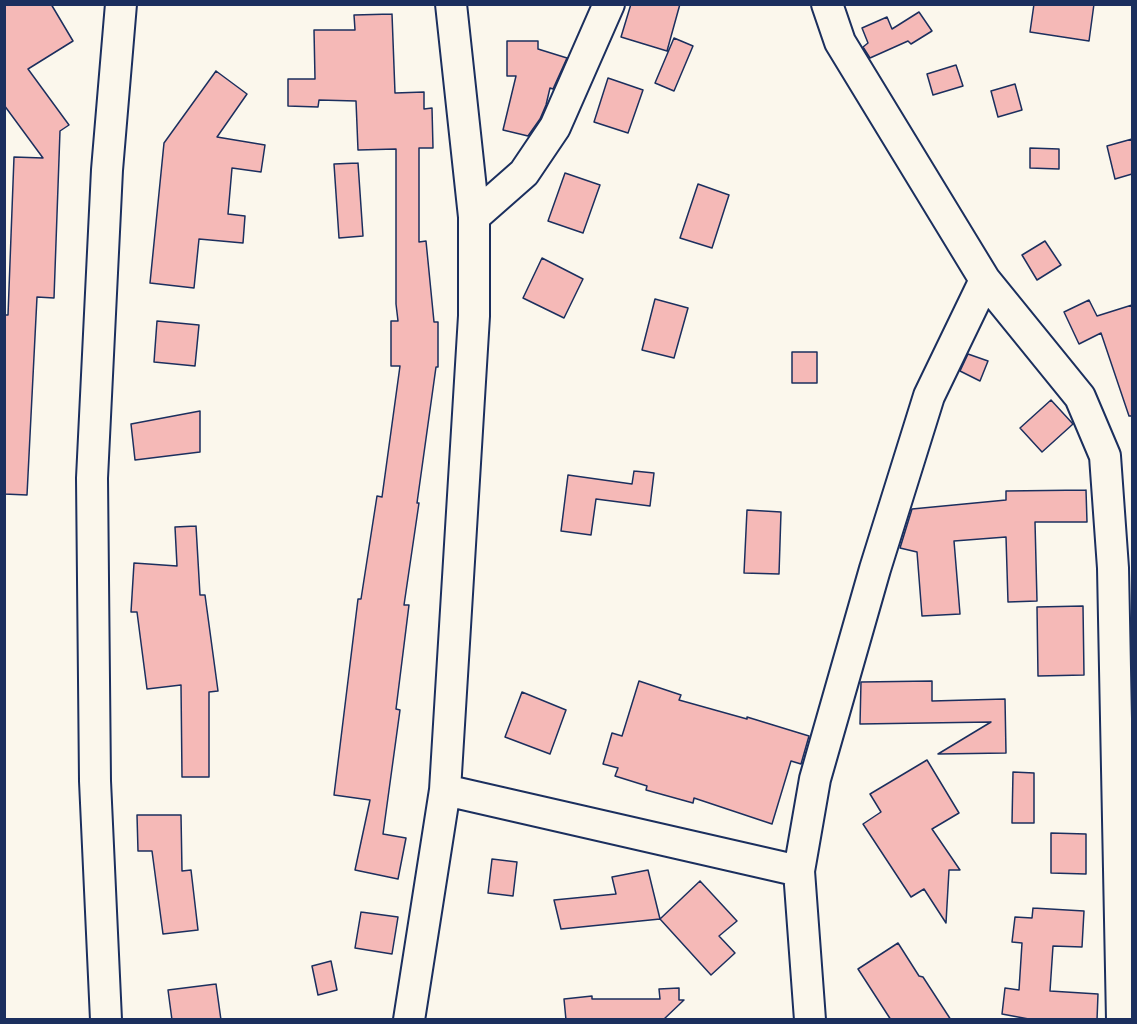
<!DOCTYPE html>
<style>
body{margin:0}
#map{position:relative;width:1137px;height:1024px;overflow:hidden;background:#fbf7ec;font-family:"Comic Neue",sans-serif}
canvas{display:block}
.frame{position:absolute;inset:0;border:6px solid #1b2f5e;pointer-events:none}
</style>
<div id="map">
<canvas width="1137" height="1024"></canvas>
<div class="frame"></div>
</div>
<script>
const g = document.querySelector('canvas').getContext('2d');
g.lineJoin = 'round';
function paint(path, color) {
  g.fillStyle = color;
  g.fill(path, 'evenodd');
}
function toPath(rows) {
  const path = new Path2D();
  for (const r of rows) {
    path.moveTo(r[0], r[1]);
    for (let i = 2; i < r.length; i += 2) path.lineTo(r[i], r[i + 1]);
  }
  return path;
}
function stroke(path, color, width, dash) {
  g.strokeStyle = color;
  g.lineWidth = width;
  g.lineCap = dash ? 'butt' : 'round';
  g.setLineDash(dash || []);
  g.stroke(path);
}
const building = toPath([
 [4,4,51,4,73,41,28,69,69,125,60,131,54,298,37,297,27,495,4,494,4,315,8,315,14,157,43,158,4,105,4,4],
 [631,4,680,4,667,51,621,37,631,4],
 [1034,4,1094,4,1089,41,1030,32,1034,4],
 [919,12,932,31,911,44,908,41,870,58,863,47,868,43,862,28,887,17,892,29,919,12],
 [392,14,395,93,424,92,424,109,432,108,433,148,419,148,419,242,426,241,434,322,438,322,438,367,436,367,417,503,419,503,404,605,409,605,396,709,400,710,383,834,406,838,398,879,355,870,370,800,334,795,358,599,361,599,377,496,382,497,400,366,391,366,391,321,398,321,396,304,396,149,358,150,356,101,319,100,318,107,288,106,288,79,315,79,314,30,355,30,354,15,392,14],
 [674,38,693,46,674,91,655,83,674,38],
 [507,41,538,41,538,49,567,58,553,89,550,88,546,105,540,119,528,136,503,130,516,76,507,76,507,41],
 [956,65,963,86,933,95,927,74,956,65],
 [216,71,247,94,217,137,265,145,261,172,232,168,228,214,245,216,243,243,199,239,194,288,150,283,164,143,216,71],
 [608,78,643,90,628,133,594,122,608,78],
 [1015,84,1022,110,998,117,991,91,1015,84],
 [1132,139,1132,174,1115,179,1107,146,1132,139],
 [1030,148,1059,149,1059,169,1030,168,1030,148],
 [358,163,363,236,339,238,334,164,358,163],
 [565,173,600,185,583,233,548,221,565,173],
 [698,184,729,195,712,248,680,238,698,184],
 [1045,241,1061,265,1037,280,1022,255,1045,241],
 [542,258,583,279,564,318,523,298,542,258],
 [655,299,688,308,674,358,642,350,655,299],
 [1089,300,1097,316,1132,305,1132,416,1129,416,1101,333,1079,344,1064,312,1089,300],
 [157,321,199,325,195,366,154,362,157,321],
 [792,352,817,352,817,383,792,383,792,352],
 [968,354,988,361,980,381,960,371,968,354],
 [1051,400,1073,424,1042,452,1020,428,1051,400],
 [200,411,200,452,135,460,131,424,200,411],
 [634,471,654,473,650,506,596,499,591,535,561,531,568,475,632,484,634,471],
 [1086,490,1087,522,1035,522,1037,601,1008,602,1006,537,954,541,960,614,922,616,917,552,900,548,912,509,1006,500,1006,491,1086,490],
 [747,510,781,512,779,574,744,573,747,510],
 [196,526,200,595,205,595,218,691,209,692,209,777,182,777,181,685,147,689,137,612,131,612,134,563,177,566,175,527,196,526],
 [1083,606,1084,675,1038,676,1037,607,1083,606],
 [639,681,681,695,679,700,747,719,747,717,809,736,801,764,791,761,772,824,694,798,693,803,646,790,647,786,615,776,618,768,603,764,612,733,622,736,639,681],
 [932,681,932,701,1005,699,1006,753,938,754,991,722,860,724,861,682,932,681],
 [522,692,566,710,550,754,505,737,522,692],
 [927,760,959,813,932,829,960,870,949,870,946,923,924,889,911,897,863,824,881,812,870,794,927,760],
 [1013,772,1034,773,1034,823,1012,823,1013,772],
 [137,815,181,815,182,871,191,870,198,930,163,934,152,851,138,851,137,815],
 [1051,833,1086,834,1086,874,1051,873,1051,833],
 [492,859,517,862,513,896,488,893,492,859],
 [648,870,660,919,561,929,554,900,616,894,612,877,648,870],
 [700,881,737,921,719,936,735,953,711,975,660,919,700,881],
 [1033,908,1084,911,1082,947,1053,946,1050,991,1098,994,1097,1020,1034,1020,1002,1014,1005,988,1019,990,1022,943,1012,942,1015,917,1032,918,1033,908],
 [361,912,398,917,392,954,355,948,361,912],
 [898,943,919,976,923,977,951,1020,891,1020,858,969,898,943],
 [331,961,337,990,318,995,312,966,331,961],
 [216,984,221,1020,172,1020,168,990,216,984],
 [679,988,679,1000,684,1000,663,1020,566,1020,564,999,592,996,592,999,660,999,659,989,679,988]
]);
paint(building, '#f5b9b7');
stroke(building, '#1b2f5e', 1.5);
const minor = toPath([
 [827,4,840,42,985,280,1080,397,1105,456,1113,568,1122,1020],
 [474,217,524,173,555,127,609,4],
 [445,790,799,871],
 [106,1020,95,781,92,478,107,170,121,4],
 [409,1020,445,790,474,316,474,217,451,4],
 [810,1020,799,871,815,779,875,569,929,396,985,280]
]);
stroke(minor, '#1b2f5e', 34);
stroke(minor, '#fbf7ec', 30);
</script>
